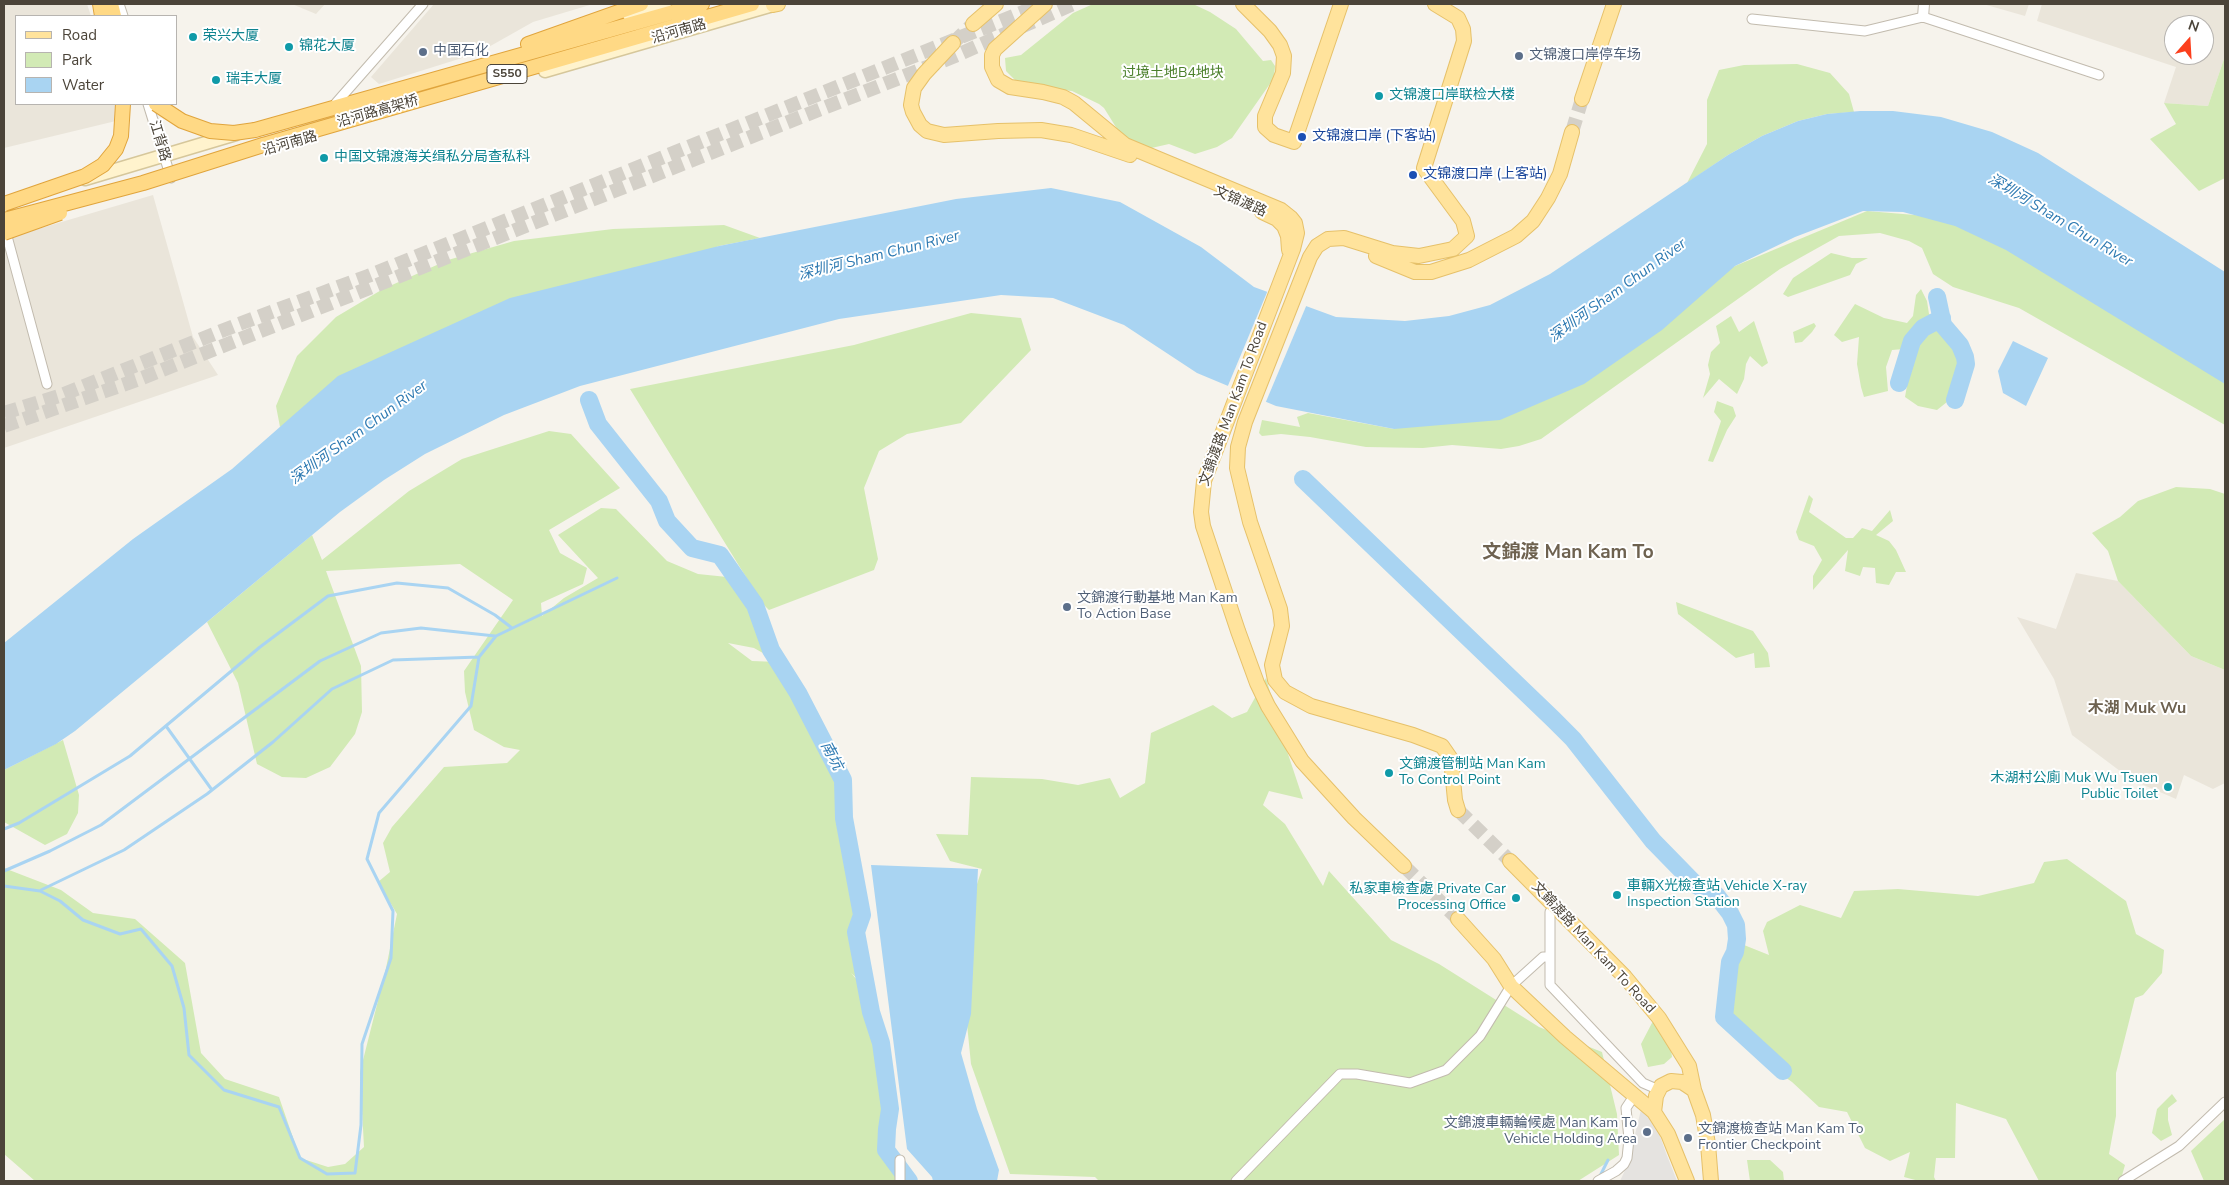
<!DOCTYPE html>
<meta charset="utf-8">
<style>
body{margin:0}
#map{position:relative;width:2229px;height:1185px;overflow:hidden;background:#f6f3ec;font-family:"Nunito Sans",sans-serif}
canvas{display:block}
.frame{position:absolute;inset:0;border:5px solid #4b4439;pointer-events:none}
.legend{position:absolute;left:15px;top:15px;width:162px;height:90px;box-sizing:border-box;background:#fff;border:1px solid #b7b4b0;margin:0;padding:6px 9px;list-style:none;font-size:15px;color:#4b4439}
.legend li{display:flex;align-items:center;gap:10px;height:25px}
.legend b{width:25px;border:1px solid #b7b4b0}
.north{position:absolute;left:2164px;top:15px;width:50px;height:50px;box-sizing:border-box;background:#fff;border:1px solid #b7b4b0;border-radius:50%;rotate:19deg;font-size:14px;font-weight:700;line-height:20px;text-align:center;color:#4b4439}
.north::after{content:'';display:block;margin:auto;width:18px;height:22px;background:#fc3f1d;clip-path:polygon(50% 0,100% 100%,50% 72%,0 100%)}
</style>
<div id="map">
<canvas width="2229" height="1185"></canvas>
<div class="frame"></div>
<ul class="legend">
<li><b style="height:6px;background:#ffe39c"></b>Road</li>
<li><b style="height:14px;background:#d2eab5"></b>Park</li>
<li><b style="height:14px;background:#a9d4f2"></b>Water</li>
</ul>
<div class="north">N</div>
</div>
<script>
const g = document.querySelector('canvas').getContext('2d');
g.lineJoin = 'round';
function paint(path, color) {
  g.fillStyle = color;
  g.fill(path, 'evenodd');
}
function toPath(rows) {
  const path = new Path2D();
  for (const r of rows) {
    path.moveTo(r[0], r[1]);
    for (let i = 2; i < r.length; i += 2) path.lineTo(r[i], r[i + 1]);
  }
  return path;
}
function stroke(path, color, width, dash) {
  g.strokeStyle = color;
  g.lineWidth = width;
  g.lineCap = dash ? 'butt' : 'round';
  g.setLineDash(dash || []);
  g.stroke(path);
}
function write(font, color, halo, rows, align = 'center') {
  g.font = font + ' "Nunito Sans","Noto Sans SC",sans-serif';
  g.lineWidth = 4;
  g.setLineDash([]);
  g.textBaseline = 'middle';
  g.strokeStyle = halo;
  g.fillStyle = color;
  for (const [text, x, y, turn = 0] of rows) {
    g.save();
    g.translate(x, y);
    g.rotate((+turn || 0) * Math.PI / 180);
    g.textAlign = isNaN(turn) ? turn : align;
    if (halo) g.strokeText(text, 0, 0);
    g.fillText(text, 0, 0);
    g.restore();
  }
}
paint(toPath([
 [4,4,87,4,91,16,16,16,16,104,116,104,120,120,4,148],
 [292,4,325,4,316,14],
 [434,4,593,4,533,22,478,53,379,84,371,77],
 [1983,4,2029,4,2025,16],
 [2042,4,2225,4,2225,56,2208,106,2164,103,2176,67,2037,21],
 [2174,25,2204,25,2204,55,2174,55],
 [153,195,193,337,218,375,4,448,4,239],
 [2076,573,2118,581,2191,656,2225,670,2225,783,2213,789,2184,775,2176,799,2132,780,2072,735,2054,679,2017,617,2056,629]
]), '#eae5da');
paint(toPath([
 [1093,4,1193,4,1210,12,1236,29,1263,61,1271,60,1275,66,1274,78,1232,138,1217,147,1195,154,1169,144,1147,149,1124,140,1104,108,1099,104,1072,91,1034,87,1017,82,1006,71,1005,58,1021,55,1073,13],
 [2225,56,2225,178,2199,191,2150,139,2176,124,2164,103,2208,106],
 [1797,64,1830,73,1849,94,1854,112,1827,114,1798,121,1762,136,1728,155,1687,183,1707,144,1707,100,1719,70,1744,65],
 [1867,211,1939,217,1999,243,2225,379,2225,425,2019,308,1953,287,1933,274,1922,248,1909,241,1880,233,1839,236,1780,269,1541,439,1519,446,1501,449,1452,445,1423,448,1366,447,1310,437,1281,434,1262,436,1259,433,1262,420,1300,427,1297,417,1308,413,1394,429,1735,266],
 [724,225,760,238,719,246,280,427,276,406,297,356,336,317,383,289,448,260,514,241,613,229],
 [1831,253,1852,258,1868,258,1856,264,1850,275,1788,297,1783,294,1793,278],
 [1921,289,1927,301,1929,314,1949,323,1965,338,1958,370,1947,402,1937,410,1918,406,1905,397,1912,357,1904,349,1892,350,1886,367,1888,391,1864,397,1861,387,1857,364,1859,337,1842,342,1834,335,1855,304,1884,318,1907,323,1913,316,1916,295],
 [971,313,1021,318,1031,350,961,423,907,434,879,451,864,488,878,559,874,570,769,610,762,603,630,389,854,345],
 [1731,316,1739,332,1754,321,1768,363,1762,367,1750,356,1746,364,1744,379,1737,394,1719,379,1703,398,1710,374,1708,365,1711,352,1720,343,1716,326],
 [1814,323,1816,326,1812,332,1802,342,1795,343,1793,332],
 [1717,401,1733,407,1736,416,1727,430,1713,462,1708,461,1721,421,1714,412],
 [549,431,571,434,620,488,549,530,560,553,587,568,583,584,541,603,542,616,564,598,598,578,558,535,601,508,616,509,667,561,698,574,727,577,778,649,770,657,754,648,728,643,752,661,778,662,843,780,844,810,862,915,856,932,865,985,851,973,866,990,884,1060,886,1150,909,1181,35,1181,4,1154,4,868,61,890,93,913,135,919,185,963,201,1053,225,1079,279,1097,300,1158,328,1167,345,1164,364,1147,360,1072,385,973,397,914,378,882,390,872,383,843,392,827,444,767,507,763,520,750,504,747,474,730,465,692,464,671,513,600,460,564,326,571,361,666,362,712,355,734,330,767,306,778,282,777,257,764,238,683,207,622,312,535,322,560,409,491,462,459],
 [2176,487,2210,489,2225,494,2225,670,2191,656,2118,581,2108,551,2092,533,2120,517,2138,501],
 [1809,495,1813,499,1809,512,1846,538,1853,538,1862,528,1872,531,1890,510,1893,521,1876,535,1889,541,1896,550,1906,572,1896,572,1889,585,1876,583,1875,568,1863,567,1860,576,1845,571,1848,550,1813,590,1813,576,1822,560,1814,546,1799,540,1796,532],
 [1676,602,1753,631,1768,653,1770,667,1755,668,1754,653,1736,658,1678,614],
 [1266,678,1287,751,1303,799,1269,791,1263,805,1285,824,1323,886,1329,871,1391,940,1439,964,1539,1027,1602,1052,1617,1114,1619,1155,1578,1181,1099,1181,1095,1177,1010,1174,971,1064,965,1004,970,905,982,869,950,861,936,834,968,835,971,777,1042,779,1078,785,1110,778,1120,798,1145,783,1151,733,1213,705,1232,718,1247,712],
 [63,740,79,795,78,813,67,834,45,845,4,822,4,770],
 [2067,859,2126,901,2136,934,2164,950,2162,973,2143,995,2135,998,2116,1073,2116,1116,2109,1154,2125,1165,2121,1179,2119,1181,2039,1181,2006,1119,1956,1103,1955,1158,1936,1158,1934,1177,1936,1181,1919,1181,1904,1177,1910,1152,1890,1161,1865,1148,1847,1112,1819,1107,1792,1082,1754,1055,1743,1037,1730,1032,1721,1022,1726,967,1739,943,1769,955,1763,931,1767,922,1800,905,1841,918,1854,891,1898,889,1978,896,2034,883,2044,862],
 [1653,1021,1671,1049,1672,1057,1664,1064,1648,1067,1641,1044],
 [2172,1094,2177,1101,2168,1108,2168,1120,2172,1135,2161,1141,2152,1133,2157,1109],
 [2225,1119,2225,1181,2204,1181,2191,1151],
 [1747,1160,1770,1160,1783,1172,1784,1181,1750,1181]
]), '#d2eab5');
paint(toPath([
 [1645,1093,1666,1153,1677,1181,1620,1181,1628,1164]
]), '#e5e3e0');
paint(toPath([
 [1860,111,1893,111,1941,117,1992,132,2038,153,2225,272,2225,384,2006,250,1955,226,1903,212,1863,211,1795,237,1735,266,1662,330,1584,384,1500,420,1394,429,1276,406,1197,373,1124,325,1053,298,1001,295,839,319,580,386,504,415,425,454,384,480,340,512,75,731,56,744,4,770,4,643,133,539,232,469,338,376,510,298,719,246,956,199,1051,188,1120,202,1201,247,1254,287,1336,317,1405,321,1449,316,1490,305,1550,274,1728,155,1762,136,1798,121,1827,114],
 [2013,341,2048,358,2026,406,2003,393,1998,371],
 [871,865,978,869,971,1014,961,1053,977,1109,999,1170,997,1181,933,1181,932,1177,907,1149]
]), '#a9d4f2');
paint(toPath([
 [1268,290,1307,304,1265,404,1227,388]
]), '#f6f3ec');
stroke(toPath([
 [166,726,212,790],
 [4,829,19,823,130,756,260,647,328,596,397,583,448,588,495,615,512,628],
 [4,871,50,851,101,825,320,661,381,633,421,628,495,636],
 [4,886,40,891,60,901,83,920,120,934,141,929,172,966,184,1008,189,1055,224,1090,279,1107,300,1158,327,1174,355,1173,361,1125,362,1044,391,958,393,911,367,859,379,813,471,706,479,657,496,636,617,578],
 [41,890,124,850,207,794,273,742,332,689,393,660,479,657],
 [1600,1176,1608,1160]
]), '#a9d4f2', 3);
stroke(toPath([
 [1937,297,1943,325,1960,345,1965,357,1966,364,1955,400],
 [1899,383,1912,341,1923,328,1942,318],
 [589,400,598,424,659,501,667,521,692,548,720,555,755,605,771,650,798,693,843,780,844,818,862,915,856,932,871,1012,881,1043,890,1109,887,1129,886,1150,909,1181],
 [1303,479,1553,719,1573,739,1653,841,1696,885,1716,895,1730,913,1736,925,1737,939,1735,952,1730,962,1724,1017,1783,1071]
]), '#a9d4f2', 18);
stroke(toPath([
 [953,43,973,24],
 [1572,132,1582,99],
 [1458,810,1510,861],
 [1404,866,1458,919]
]), '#d4d0c8', 14, [14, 7]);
stroke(toPath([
 [4,413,59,396,239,324,368,276,1043,4],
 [4,426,137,380,955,56,1073,4]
]), '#d4d0c8', 14, [14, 7]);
const minor = toPath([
 [119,4,123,16],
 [1752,19,1865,31,1923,17,2099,75],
 [336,103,423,4],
 [148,104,171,178],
 [5,229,47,384],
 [1550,912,1550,985,1643,1083,1659,1090],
 [900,1181,900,1160],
 [1236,1181,1340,1074,1357,1074,1410,1083,1446,1070,1480,1036,1511,986,1543,957,1550,957],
 [1598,1181,1616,1171,1624,1164,1627,1158,1629,1139,1626,1108,1632,1099,1638,1098],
 [2123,1181,2179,1146,2225,1102]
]);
const tertiary = toPath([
 [1923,17,1924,4]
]);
const secondary = toPath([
 [629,15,665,4],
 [545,71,773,5],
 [85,179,236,134]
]);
const primary = toPath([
 [1045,4,995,49,992,55,992,67,998,80,1010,87,1043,92,1063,97,1074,103,1125,145,1281,210,1291,218,1295,223,1297,233,1293,249,1204,481,1201,512,1203,526,1238,631,1257,683,1268,706,1302,761,1354,818,1404,866],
 [1243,4,1270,31,1280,45,1284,56,1283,73,1265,116,1265,127,1274,135,1294,142,1341,4],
 [1435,4,1458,18,1463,29,1464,41,1424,168,1463,221,1467,236,1453,249,1419,256,1392,253,1344,238,1328,239,1317,246,1310,257,1245,422,1238,447,1237,468,1250,522,1280,609,1282,626,1272,665,1275,680,1285,692,1311,706,1413,735,1442,746,1451,759,1455,800,1458,810],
 [773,5,778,4],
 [973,24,996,4],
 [953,43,924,74,914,88,911,105,913,112,920,125,927,131,944,135,998,131,1041,130,1071,135,1130,155],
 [1582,99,1614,4],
 [1262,212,1277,219,1284,226,1288,236,1289,250],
 [1376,256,1415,272,1431,272,1469,260,1516,236,1533,221,1548,198,1560,174,1572,132],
 [1510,861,1625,977,1659,1018,1689,1066,1694,1090,1703,1115,1708,1144,1711,1181],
 [1458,919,1494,959,1511,986,1565,1037,1654,1112,1668,1134,1687,1181],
 [1654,1112,1656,1096,1661,1086,1671,1081,1682,1082,1694,1090]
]);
const trunk = toPath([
 [100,4,102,16],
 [111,4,114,16],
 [528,44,641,4],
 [255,130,702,4],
 [263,145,752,4]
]);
stroke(minor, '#c2bbae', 11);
stroke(tertiary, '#c2bbae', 12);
stroke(secondary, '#d6c79b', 15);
stroke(primary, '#e6c16a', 16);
stroke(trunk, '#e0a43c', 16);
stroke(minor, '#fff', 9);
stroke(tertiary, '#fff', 10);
stroke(secondary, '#fff3cd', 12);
stroke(primary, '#ffe39c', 14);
stroke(trunk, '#ffd985', 14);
const trunkBridge = toPath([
 [156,104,182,121,210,131,234,133,255,130],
 [4,204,85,176,103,165,116,149,121,136,123,104],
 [4,220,143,183,263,145],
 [4,233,60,213]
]);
stroke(trunkBridge, '#e0a43c', 16, []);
stroke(trunkBridge, '#ffd985', 14);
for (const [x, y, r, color] of [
 [193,37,5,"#0f9aa8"],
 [289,47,5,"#0f9aa8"],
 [423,52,5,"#5c6f8a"],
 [1519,56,5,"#5c6f8a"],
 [216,80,5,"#0f9aa8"],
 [1379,96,5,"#0f9aa8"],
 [1302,137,5,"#1a4fb4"],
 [324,158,5,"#0f9aa8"],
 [1413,175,5,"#1a4fb4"],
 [1067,607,5,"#5c6f8a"],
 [1389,773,5,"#0f9aa8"],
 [2168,787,5,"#0f9aa8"],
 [1617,895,5,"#0f9aa8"],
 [1516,898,5,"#0f9aa8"],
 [1647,1132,5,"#5c6f8a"],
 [1688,1138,5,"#5c6f8a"]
]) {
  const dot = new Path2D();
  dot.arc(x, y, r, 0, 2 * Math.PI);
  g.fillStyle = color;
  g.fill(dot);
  stroke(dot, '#fff', 2);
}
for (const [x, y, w] of [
 [507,74,40]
]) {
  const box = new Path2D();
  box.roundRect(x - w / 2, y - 9.5, w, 19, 4);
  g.fillStyle = '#fff';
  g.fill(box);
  stroke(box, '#4b4439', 1);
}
write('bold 12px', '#4b4439', null, [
 ["S550",507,74]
]);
write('14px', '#4b4439', '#fff', [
 ["沿河南路",679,32,-16],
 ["沿河路高架桥",378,112,-16],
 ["江背路",159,141,73],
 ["沿河南路",290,144,-16],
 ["文锦渡路",1240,202,24],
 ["文錦渡路 Man Kam To Road",1234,404,-70],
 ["文錦渡路 Man Kam To Road",1593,948,47]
]);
write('14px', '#0d838f', '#fff', [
 ["荣兴大厦",203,37],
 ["锦花大厦",299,47],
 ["瑞丰大厦",226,80],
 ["文锦渡口岸联检大楼",1389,96],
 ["中国文锦渡海关缉私分局查私科",334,158],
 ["文錦渡管制站 Man Kam",1399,765],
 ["To Control Point",1399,781],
 ["木湖村公廁 Muk Wu Tsuen",2158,779,"right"],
 ["Public Toilet",2158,795,"right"],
 ["車輛X光檢查站 Vehicle X-ray",1627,887],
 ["Inspection Station",1627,903],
 ["私家車檢查處 Private Car",1506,890,"right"],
 ["Processing Office",1506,906,"right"]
], 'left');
write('14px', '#4e5e75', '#fff', [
 ["中国石化",433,52],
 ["文锦渡口岸停车场",1529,56],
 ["文錦渡行動基地 Man Kam",1077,599],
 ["To Action Base",1077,615],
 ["文錦渡車輛輪候處 Man Kam To",1637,1124,"right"],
 ["Vehicle Holding Area",1637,1140,"right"],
 ["文錦渡檢查站 Man Kam To",1698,1130],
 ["Frontier Checkpoint",1698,1146]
], 'left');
write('14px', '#4a7f2a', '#fff', [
 ["过境土地B4地块",1173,74]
]);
write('14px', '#164399', '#fff', [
 ["文锦渡口岸 (下客站)",1312,137],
 ["文锦渡口岸 (上客站)",1423,175]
], 'left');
write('italic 15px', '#2e7ab2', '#fff', [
 ["深圳河 Sham Chun River",2060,221,31],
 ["深圳河 Sham Chun River",879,256,-14],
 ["深圳河 Sham Chun River",1618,291,-36],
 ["深圳河 Sham Chun River",359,433,-36],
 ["南坑",831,756,62]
]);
write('bold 16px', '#6e6250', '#fff', [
 ["木湖 Muk Wu",2137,709]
]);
write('bold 19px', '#6e6250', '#fff', [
 ["文錦渡 Man Kam To",1568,553]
]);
</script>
